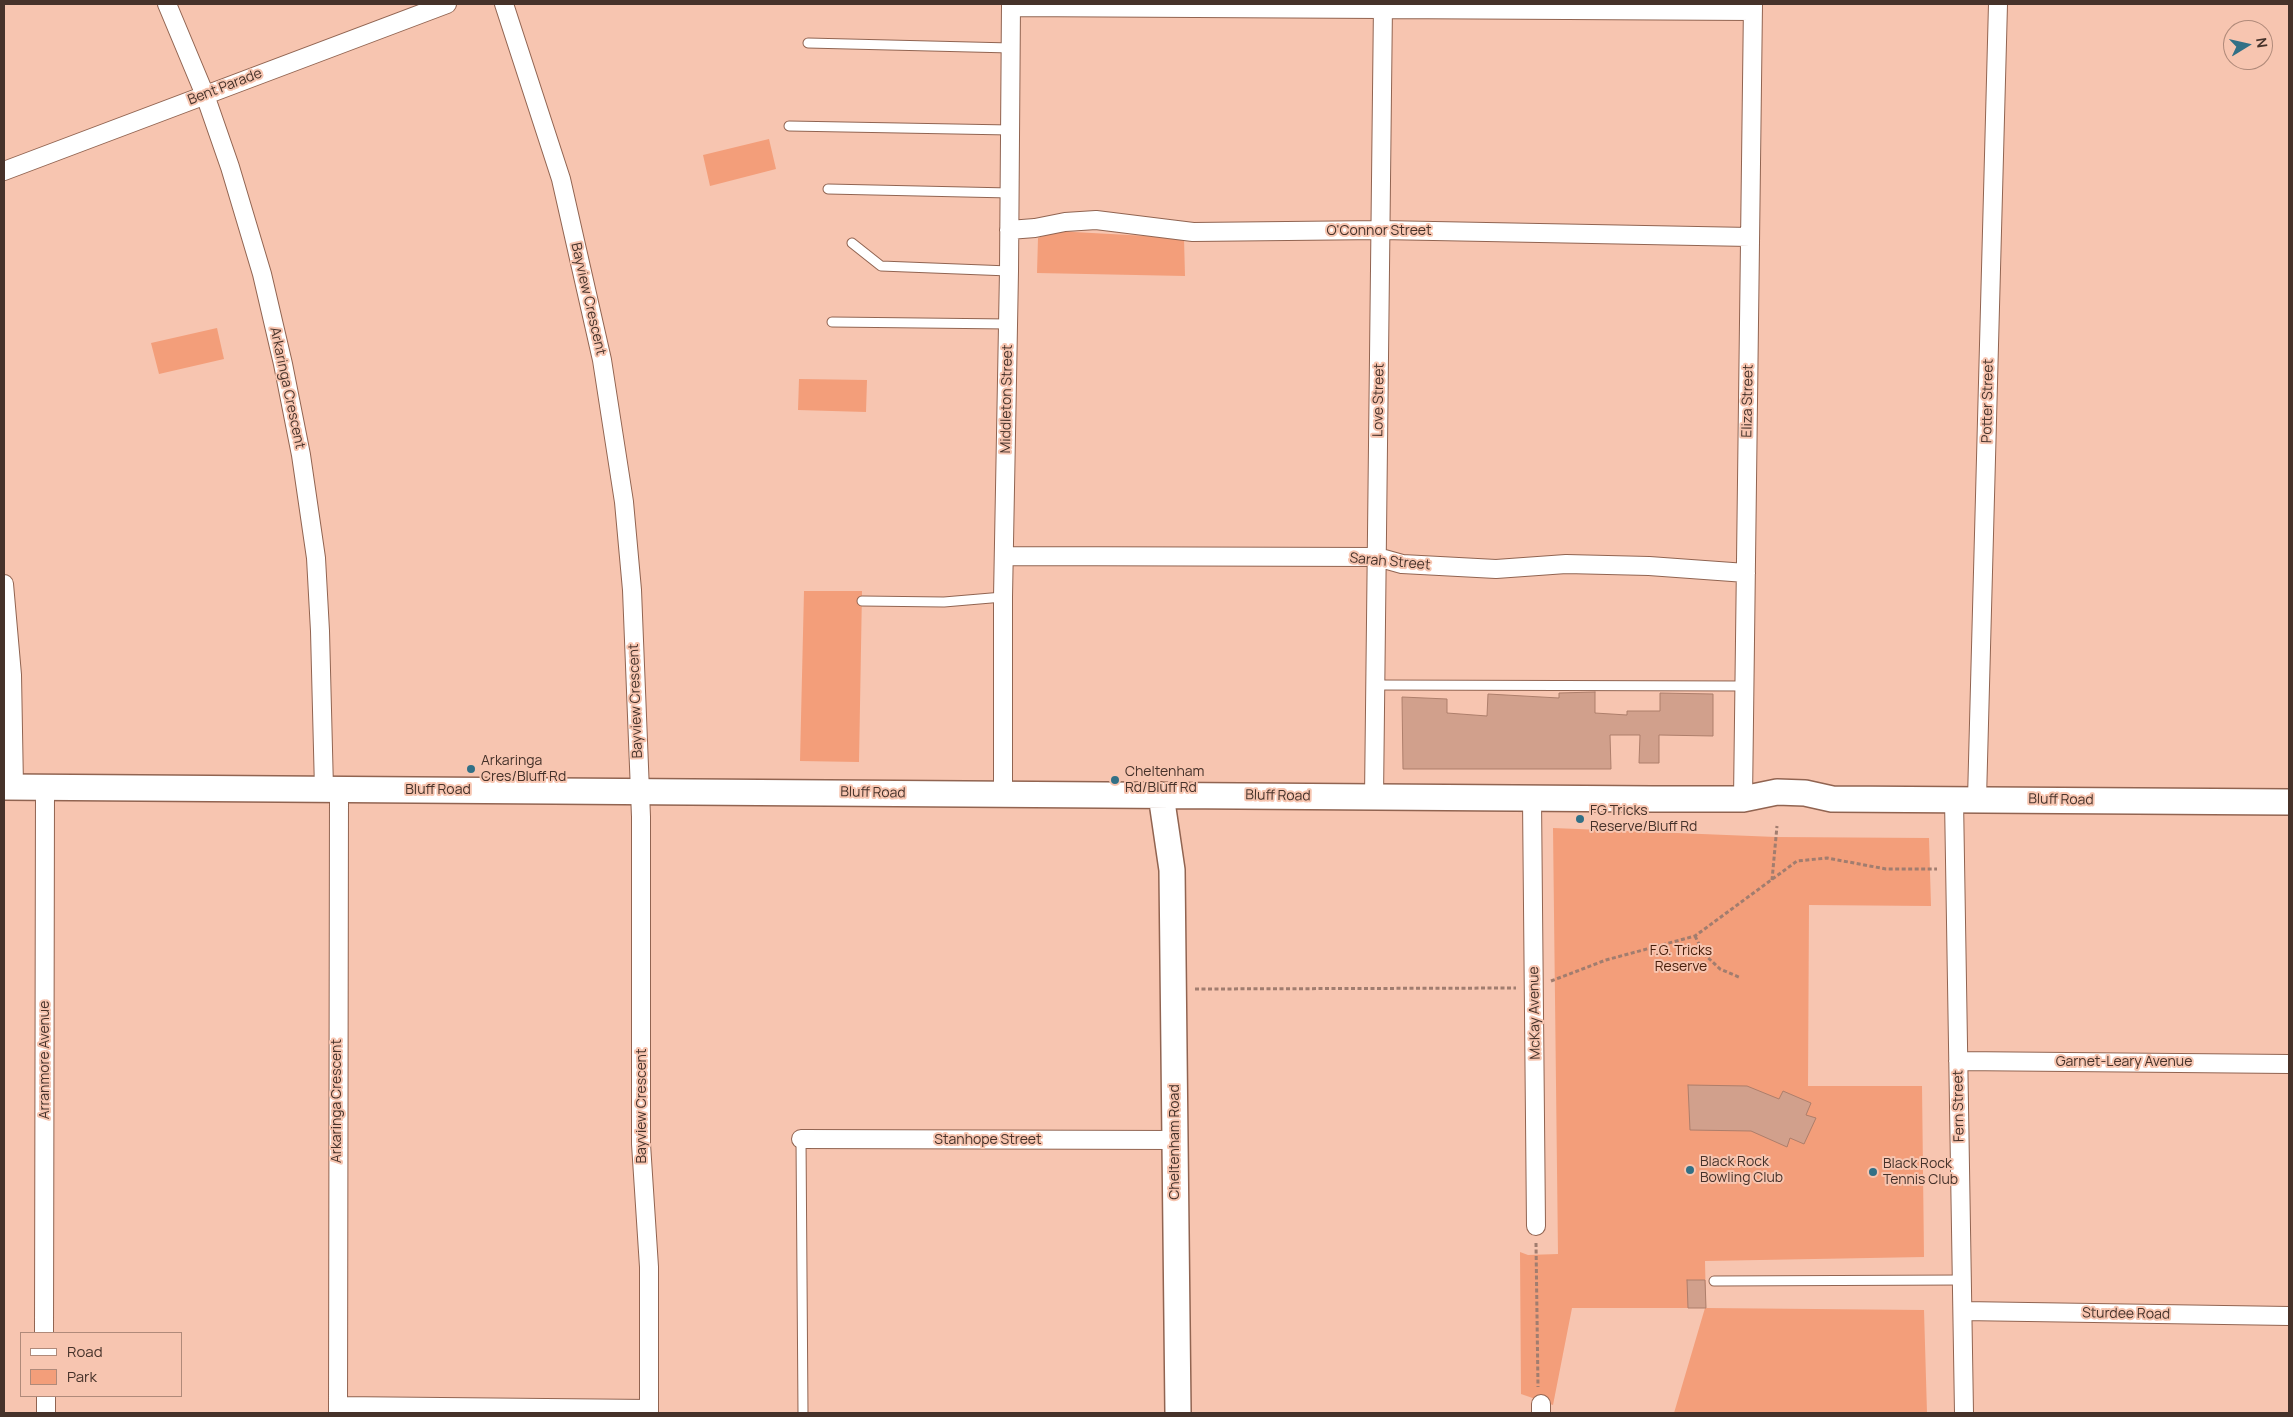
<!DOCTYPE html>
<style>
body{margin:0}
#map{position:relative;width:2293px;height:1417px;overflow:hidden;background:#f7c5b0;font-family:Manrope,sans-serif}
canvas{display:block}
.frame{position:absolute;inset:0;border:5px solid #46322a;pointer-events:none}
.legend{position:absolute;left:20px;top:1332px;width:162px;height:65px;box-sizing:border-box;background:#f7c5b0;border:1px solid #b08a7a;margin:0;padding:6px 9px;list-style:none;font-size:15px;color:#46322a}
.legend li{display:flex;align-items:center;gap:10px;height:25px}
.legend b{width:25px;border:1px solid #b08a7a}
.north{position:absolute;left:2223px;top:20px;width:50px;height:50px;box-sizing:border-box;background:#f7c5b0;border:1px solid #b08a7a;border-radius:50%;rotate:81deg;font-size:14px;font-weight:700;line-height:20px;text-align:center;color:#46322a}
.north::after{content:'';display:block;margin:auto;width:18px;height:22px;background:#327086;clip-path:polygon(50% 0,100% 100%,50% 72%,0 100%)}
</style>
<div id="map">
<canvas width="2293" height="1417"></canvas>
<div class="frame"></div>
<ul class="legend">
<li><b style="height:6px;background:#fff"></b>Road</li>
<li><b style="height:14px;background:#f39e7a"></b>Park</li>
</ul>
<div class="north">N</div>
</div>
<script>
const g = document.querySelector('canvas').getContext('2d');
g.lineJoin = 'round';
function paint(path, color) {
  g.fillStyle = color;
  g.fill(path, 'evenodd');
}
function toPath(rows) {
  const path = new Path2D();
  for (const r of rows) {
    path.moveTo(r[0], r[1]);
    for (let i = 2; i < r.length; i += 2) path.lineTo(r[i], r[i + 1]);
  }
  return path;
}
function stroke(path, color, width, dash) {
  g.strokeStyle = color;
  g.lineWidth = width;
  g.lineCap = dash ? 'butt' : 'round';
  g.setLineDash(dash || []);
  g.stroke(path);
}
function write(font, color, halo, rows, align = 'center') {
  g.font = font + ' Manrope,sans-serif';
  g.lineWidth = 4;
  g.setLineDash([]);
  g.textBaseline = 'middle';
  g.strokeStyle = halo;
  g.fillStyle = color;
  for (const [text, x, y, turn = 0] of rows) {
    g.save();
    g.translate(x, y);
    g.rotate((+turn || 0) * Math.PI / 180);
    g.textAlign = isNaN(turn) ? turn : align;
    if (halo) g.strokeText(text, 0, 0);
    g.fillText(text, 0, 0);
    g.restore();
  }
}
paint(toPath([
 [769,139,776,169,710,186,703,155],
 [1055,231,1184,238,1185,276,1037,273,1038,238],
 [217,328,224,359,159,374,151,343],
 [799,379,867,380,866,412,798,410],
 [804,591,862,591,859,762,800,761],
 [1553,828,1776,837,1929,838,1931,906,1809,905,1808,1086,1922,1086,1924,1257,1705,1261,1706,1308,1924,1310,1927,1413,1674,1413,1705,1308,1572,1308,1553,1405,1521,1394,1520,1252,1528,1255,1558,1254]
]), '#f39e7a');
const building = toPath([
 [1595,692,1595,713,1627,715,1627,711,1660,711,1660,693,1713,694,1713,736,1659,735,1659,763,1639,763,1640,735,1610,735,1611,769,1403,769,1402,697,1447,699,1447,713,1487,716,1488,694,1559,698,1559,693,1595,692],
 [1688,1085,1747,1086,1779,1099,1783,1091,1811,1103,1806,1115,1816,1118,1804,1144,1790,1138,1787,1147,1751,1131,1690,1130,1688,1085],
 [1687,1280,1705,1280,1706,1308,1688,1308,1687,1280]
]);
paint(building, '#d1a08c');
stroke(building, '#ad7e6b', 1);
const lane = toPath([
 [808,43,1011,48],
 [789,126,1010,130],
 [828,189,1010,193],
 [852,243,881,266,1009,271],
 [832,322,1009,324],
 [862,601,944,602,1003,597],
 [1375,685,1744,686],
 [801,1139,803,1413],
 [1714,1281,1962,1280]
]);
const street = toPath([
 [167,4,205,95,230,167,262,274,283,364,301,455,316,558,320,631,324,789],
 [504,4,561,179,602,360,624,502,632,590,641,817,641,1144,649,1267,649,1413],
 [1011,7,1753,11],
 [4,171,447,4],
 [1009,230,1035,228,1065,222,1096,220,1193,232,1381,230,1750,237],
 [1004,556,1377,557,1402,564,1496,569,1566,564,1649,566,1746,573],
 [4,584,12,675,14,787],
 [1003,794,1003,597,1009,271,1011,4],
 [1374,797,1383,4],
 [1532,799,1536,1226],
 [1743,799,1753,4],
 [1954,799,1964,1413],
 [1977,799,1998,4],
 [1958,1061,2289,1064],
 [801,1139,1175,1140],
 [1963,1311,2289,1316],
 [44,1333,45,787],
 [46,1396,46,1413],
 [1541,1404,1541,1413],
 [338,1406,649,1409],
 [338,1413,339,789]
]);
const secondary = toPath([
 [4,787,1652,799,1743,799,1777,792,1805,793,1832,799,2289,802],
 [1161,795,1172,870,1178,1413]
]);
stroke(lane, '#916451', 11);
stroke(street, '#916451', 20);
stroke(secondary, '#916451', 28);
stroke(toPath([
 [1772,880,1777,826],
 [1695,936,1704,954,1720,969,1741,978],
 [1551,981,1606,960,1695,936,1797,861,1827,858,1886,869,1937,869],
 [1195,989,1516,988],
 [1536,1243,1538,1387]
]), '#a17d6f', 3, [4, 2.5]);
stroke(lane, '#fff', 9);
stroke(street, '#fff', 18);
stroke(secondary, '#fff', 25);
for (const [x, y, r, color] of [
 [471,769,5,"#327086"],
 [1115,780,5,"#327086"],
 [1580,819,5,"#327086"],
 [1690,1170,5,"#327086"],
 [1873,1172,5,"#327086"]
]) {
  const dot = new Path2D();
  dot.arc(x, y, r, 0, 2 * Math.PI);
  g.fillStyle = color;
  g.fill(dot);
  stroke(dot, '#f7c5b0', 2);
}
write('14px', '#46322a', '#f7c5b0', [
 ["Bent Parade",225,87,-21],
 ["O'Connor Street",1379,231],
 ["Bayview Crescent",588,299,77],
 ["Arkaringa Crescent",287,388,78],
 ["Middleton Street",1007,399,-89],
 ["Love Street",1379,400,-89],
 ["Eliza Street",1748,401,-89],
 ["Potter Street",1988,401,-89],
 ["Sarah Street",1390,562,5],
 ["Bayview Crescent",636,701,-92],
 ["Bluff Road",438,790],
 ["Bluff Road",873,793,1],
 ["Bluff Road",1278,796,1],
 ["Bluff Road",2061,800,1],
 ["McKay Avenue",1535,1013,-91],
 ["Arranmore Avenue",45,1060,-90],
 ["Garnet-Leary Avenue",2124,1062],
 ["Arkaringa Crescent",337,1101,-90],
 ["Bayview Crescent",642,1106,-90],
 ["Fern Street",1959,1106,-91],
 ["Stanhope Street",988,1140],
 ["Cheltenham Road",1175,1142,-90],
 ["Sturdee Road",2126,1314,1]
]);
write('14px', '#46322a', '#f7c5b0', [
 ["Arkaringa",481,761],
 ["Cres/Bluff Rd",481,777],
 ["Cheltenham",1125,772],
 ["Rd/Bluff Rd",1125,788],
 ["FG Tricks",1590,811],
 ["Reserve/Bluff Rd",1590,827],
 ["Black Rock",1700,1162],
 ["Bowling Club",1700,1178],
 ["Black Rock",1883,1164],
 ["Tennis Club",1883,1180]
], 'left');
write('14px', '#461d0a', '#f7c5b0', [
 ["F.G. Tricks",1681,951],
 ["Reserve",1681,967]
]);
</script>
